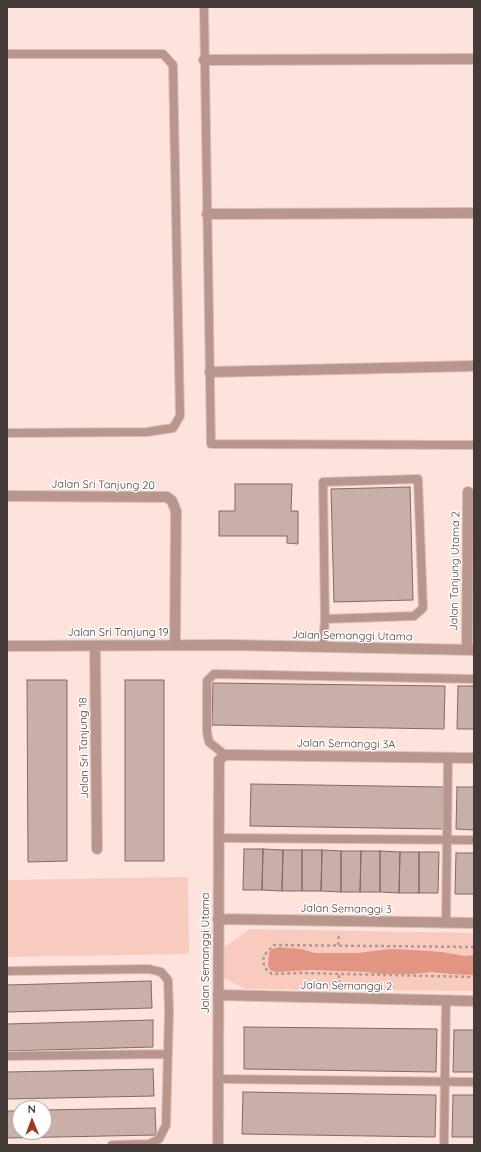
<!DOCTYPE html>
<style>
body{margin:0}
#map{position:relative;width:481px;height:1152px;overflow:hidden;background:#fee3dc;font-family:Quicksand,sans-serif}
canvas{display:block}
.frame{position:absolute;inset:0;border:8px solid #453a37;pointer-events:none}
.north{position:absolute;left:12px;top:1100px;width:40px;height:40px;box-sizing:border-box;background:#fff;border:1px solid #b5b0af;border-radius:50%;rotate:359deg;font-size:11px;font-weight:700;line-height:16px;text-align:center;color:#453a37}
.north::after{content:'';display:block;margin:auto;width:14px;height:18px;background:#a1381f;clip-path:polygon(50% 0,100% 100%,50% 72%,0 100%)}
</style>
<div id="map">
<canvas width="481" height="1152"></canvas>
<div class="frame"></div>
<div class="north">N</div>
</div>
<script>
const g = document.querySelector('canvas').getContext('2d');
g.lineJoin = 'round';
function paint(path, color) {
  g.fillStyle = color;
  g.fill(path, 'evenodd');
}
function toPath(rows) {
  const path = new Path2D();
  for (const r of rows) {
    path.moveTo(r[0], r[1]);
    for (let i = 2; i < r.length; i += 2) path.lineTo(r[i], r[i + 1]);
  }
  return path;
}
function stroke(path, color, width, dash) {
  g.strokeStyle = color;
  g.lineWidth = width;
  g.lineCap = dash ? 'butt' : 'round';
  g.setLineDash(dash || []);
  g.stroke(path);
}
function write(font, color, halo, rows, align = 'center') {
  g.font = font + ' Quicksand,sans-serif';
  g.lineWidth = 3;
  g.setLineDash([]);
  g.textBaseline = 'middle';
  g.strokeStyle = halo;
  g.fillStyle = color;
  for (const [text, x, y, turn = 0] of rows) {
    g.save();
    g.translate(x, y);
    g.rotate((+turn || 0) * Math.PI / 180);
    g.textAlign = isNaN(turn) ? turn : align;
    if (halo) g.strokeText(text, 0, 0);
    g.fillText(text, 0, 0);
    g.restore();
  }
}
paint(toPath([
 [188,877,189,954,7,957,7,880],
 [250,929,474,933,474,991,246,989,223,978,223,948]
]), '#f9cabe');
paint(toPath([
 [279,947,301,949,315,953,358,953,390,949,414,950,442,952,464,956,474,955,474,975,450,974,432,972,412,974,380,974,367,972,311,970,276,972,270,970,268,965,269,953,272,949]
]), '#e19582');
const building = toPath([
 [235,484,292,484,291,511,298,511,298,544,287,543,287,536,219,536,219,511,235,511,235,484],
 [410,487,413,600,334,602,331,489,410,487],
 [27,680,67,680,67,861,28,862,27,680],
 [125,680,164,680,164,861,125,861,125,680],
 [213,683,445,686,444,729,212,725,213,683],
 [458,686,474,686,474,729,457,729,458,686],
 [251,784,443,787,443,829,250,826,251,784],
 [457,787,474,787,474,830,456,829,457,787],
 [244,849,263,849,262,890,243,890,244,849],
 [263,849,283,850,282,891,262,890,263,849],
 [283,850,302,850,302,891,282,891,283,850],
 [302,850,322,850,321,891,302,891,302,850],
 [322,850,341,851,341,892,321,891,322,850],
 [341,851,361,851,360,892,341,892,341,851],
 [361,851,380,851,380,892,360,892,361,851],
 [380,851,400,852,399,893,380,892,380,851],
 [400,852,419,852,419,893,399,893,400,852],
 [419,852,439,852,438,893,419,893,419,852],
 [456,853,474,853,474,894,455,894,456,853],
 [151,981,152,1008,7,1012,7,985,151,981],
 [153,1020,153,1047,7,1051,7,1024,153,1020],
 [244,1027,437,1029,436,1072,244,1069,244,1027],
 [454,1030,474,1030,474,1072,453,1072,454,1030],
 [153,1069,154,1096,7,1099,7,1072,153,1069],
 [243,1092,436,1095,435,1137,242,1134,243,1092],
 [453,1095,474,1095,474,1137,452,1137,453,1095],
 [155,1108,156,1135,7,1138,7,1111,20,1111,20,1132,44,1132,44,1110,155,1108]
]);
paint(building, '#caafa9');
stroke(building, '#826a64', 1);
const lane = toPath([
 [204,7,211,444,474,445],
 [7,54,163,54,173,65,180,416,173,428,147,432,7,433],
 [323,647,325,619,323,482,418,479,423,608,414,616,325,619],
 [225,755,209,742,207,732,207,681,214,674,474,679],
 [219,838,474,840],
 [446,922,448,758],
 [7,971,149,969,161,972,168,980,169,1011,166,1125,159,1139,149,1144,112,1145],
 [7,1056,168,1054],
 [218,1079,474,1082],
 [444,1145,446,1000]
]);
const street = toPath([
 [204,60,474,59],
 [207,214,474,213],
 [210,372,474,366],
 [7,496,167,497,172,501,176,511,175,645],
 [7,646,230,645,474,650],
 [95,646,97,849],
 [467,650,468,492],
 [218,919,474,923],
 [218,995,474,1001],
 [218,1145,219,760,225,755,234,755,474,758]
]);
stroke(lane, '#d9c1bb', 10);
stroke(street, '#d9c1bb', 12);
stroke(toPath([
 [338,945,339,933],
 [474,947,274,945,264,955,263,962,265,968,272,974,302,973,474,977],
 [339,975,339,986]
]), '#ad9994', 2.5, [3, 3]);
stroke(lane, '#b9968d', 8);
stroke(street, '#b9968d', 10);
write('11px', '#453a37', '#fff', [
 ["Jalan Sri Tanjung 20",103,485,1],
 ["Jalan Tanjung Utama 2",455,571,-89],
 ["Jalan Sri Tanjung 19",118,633],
 ["Jalan Semanggi Utama",352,636,1],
 ["Jalan Semanggi 3A",346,744,1],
 ["Jalan Sri Tanjung 18",84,748,-91],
 ["Jalan Semanggi 3",346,909,1],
 ["Jalan Semanggi Utama",206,953,-90],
 ["Jalan Semanggi 2",346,986,1]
]);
</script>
